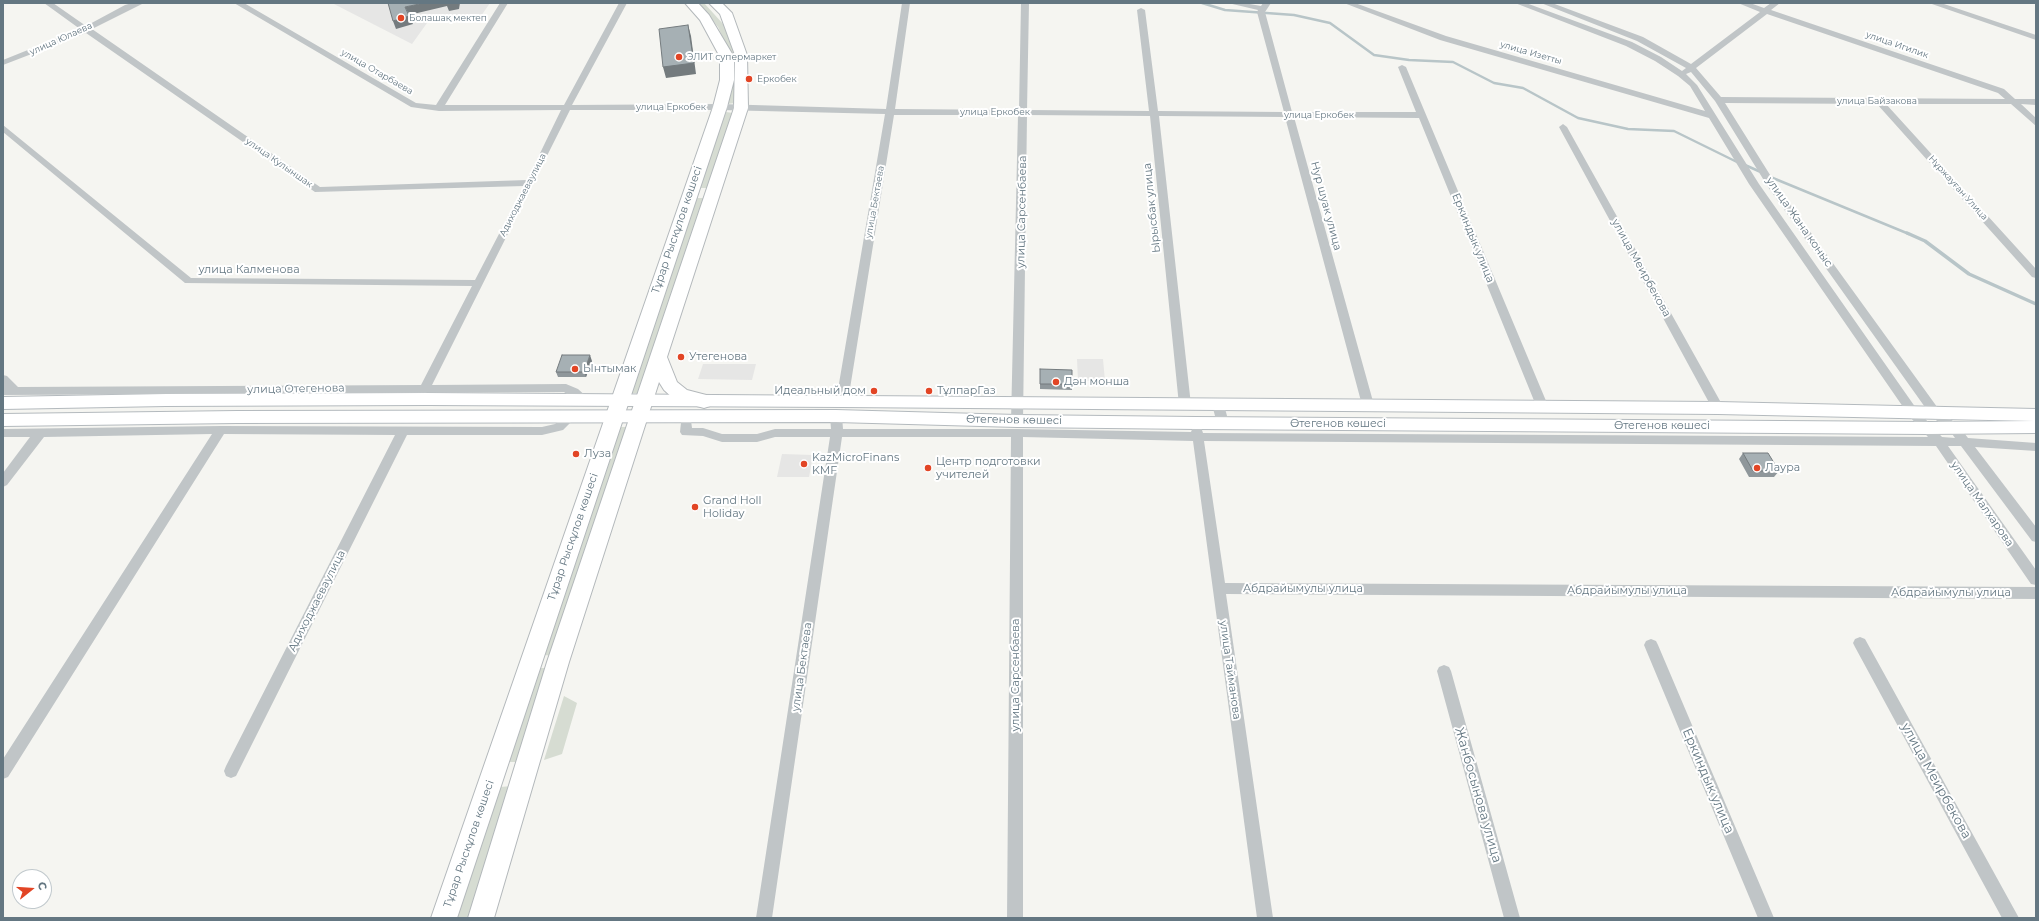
<!DOCTYPE html>
<meta charset="utf-8">
<style>
body{margin:0}
#map{position:relative;width:2039px;height:921px;overflow:hidden;background:#f5f5f1;font-family:Montserrat,sans-serif}
canvas{display:block}
.frame{position:absolute;inset:0;border:4px solid #647782;pointer-events:none}
.north{position:absolute;left:12px;top:869px;width:40px;height:40px;box-sizing:border-box;background:#fff;border:1px solid #c1c9cd;border-radius:50%;rotate:73deg;font-size:11px;font-weight:700;line-height:16px;text-align:center;color:#647782}
.north::after{content:'';display:block;margin:auto;width:14px;height:18px;background:#e24525;clip-path:polygon(50% 0,100% 100%,50% 72%,0 100%)}
</style>
<div id="map">
<canvas width="2039" height="921"></canvas>
<div class="frame"></div>
<div class="north">С</div>
</div>
<script>
const g = document.querySelector('canvas').getContext('2d');
g.lineJoin = 'round';
function paint(path, color) {
  g.fillStyle = color;
  g.fill(path, 'evenodd');
}
function toPath(rows) {
  const path = new Path2D();
  for (const r of rows) {
    path.moveTo(r[0], r[1]);
    for (let i = 2; i < r.length; i += 2) path.lineTo(r[i], r[i + 1]);
  }
  return path;
}
function stroke(path, color, width, dash) {
  g.strokeStyle = color;
  g.lineWidth = width;
  g.lineCap = dash ? 'butt' : 'round';
  g.setLineDash(dash || []);
  g.stroke(path);
}
function write(font, color, halo, rows, align = 'center') {
  g.font = font + ' Montserrat,sans-serif';
  g.lineWidth = 4;
  g.setLineDash([]);
  g.textBaseline = 'middle';
  g.strokeStyle = halo;
  g.fillStyle = color;
  for (const [text, x, y, turn = 0] of rows) {
    g.save();
    g.translate(x, y);
    g.rotate((+turn || 0) * Math.PI / 180);
    g.textAlign = isNaN(turn) ? turn : align;
    if (halo) g.strokeText(text, 0, 0);
    g.fillText(text, 0, 0);
    g.restore();
  }
}
paint(toPath([
 [332,3,490,3,481,16,432,16,412,44],
 [1077,359,1103,359,1105,381,1078,381],
 [703,364,756,364,752,380,698,379],
 [782,454,813,455,809,477,777,477]
]), '#e6e6e5');
paint(toPath([
 [698,3,704,3,724,25,736,56,735,103,727,104,731,56,718,27],
 [726,112,733,113,708,188,699,188],
 [697,198,707,198,642,393,630,393],
 [620,427,631,427,555,656,544,655],
 [538,668,550,668,521,762,508,762],
 [564,696,577,703,562,754,544,760],
 [514,786,471,918,456,918,499,787]
]), '#d6dcd2');
stroke(toPath([
 [1202,3,1225,10,1294,15,1330,23,1374,55,1409,60,1453,62,1494,83,1523,88,1578,118,1628,129,1674,131,1739,163],
 [1745,165,1763,173],
 [1768,176,1909,234]
]), '#b8c5c8', 2.5);
stroke(toPath([
 [1907,233,1925,241,1969,274,2036,304]
]), '#b8c5c8', 3.5);
const secondary = toPath([
 [427,393,1718,402,2036,409,2036,433,1927,434,1196,429,1017,427,836,422,237,423,3,426,3,414,237,411,836,410,1017,415,1196,417,1927,422,2034,421,1718,414,842,407,427,405,166,406,3,409,3,397,166,394,427,393]
]);
const primary = toPath([
 [685,3,698,3,709,15,734,57,734,80,727,107,457,918,431,918,713,107,720,80,720,57,700,20,685,3],
 [709,3,722,3,732,13,747,55,748,108,667,357,677,382,687,390,710,396,713,401,710,406,704,408,675,400,664,390,659,382,569,662,494,918,468,918,547,662,734,108,735,55,720,14,709,3]
]);
stroke(secondary, '#b4babe', 2);
stroke(primary, '#b3b8bb', 2);
paint(toPath([
 [44,3,53,3,86,26,125,5,132,3,144,3,92,29,320,187,527,180,561,110,439,111,411,107,234,3,244,3,416,103,436,105,500,3,508,3,445,105,564,105,619,3,627,3,572,105,720,104,886,109,902,3,910,3,895,109,1019,110,1021,3,1029,3,1027,110,1149,111,1137,10,1141,8,1145,10,1158,111,1284,112,1257,12,1258,10,1228,3,1244,3,1261,6,1263,3,1271,3,1265,12,1292,112,1416,112,1398,67,1402,65,1406,67,1549,408,1543,412,1537,408,1419,118,1294,117,1374,405,1372,408,1368,409,1362,405,1285,117,1159,116,1191,405,1185,409,1179,405,1150,116,1027,115,1023,421,1017,425,1011,421,1018,115,894,115,848,401,842,405,838,404,836,401,885,114,720,110,570,110,432,385,566,384,578,389,588,398,590,401,588,404,580,404,564,392,3,395,3,375,7,376,18,387,421,385,472,286,185,283,3,132,3,125,191,278,475,280,524,186,315,192,86,33,3,65,3,60,80,29,44,3],
 [1344,3,1355,3,1446,36,1705,111,1690,86,1678,76,1655,61,1626,46,1515,3,1526,3,1632,42,1661,57,1682,71,1686,68,1637,41,1541,3,1552,3,1643,37,1691,64,1760,12,1738,3,1750,3,1764,8,1771,3,1780,3,1771,10,2004,89,2015,99,2036,99,2036,105,2021,104,2036,118,2036,126,2011,104,1886,104,2036,269,2036,278,2032,277,1877,104,1725,103,1777,186,1940,411,1958,425,1968,438,2036,443,2036,451,1975,447,2036,527,2036,542,2032,541,1961,446,1948,446,2036,570,2036,585,2031,584,1936,446,1204,441,1225,583,2036,587,2036,599,1226,594,1273,918,1257,918,1193,441,1023,437,1023,918,1007,918,1011,437,842,437,772,918,756,918,830,437,775,437,757,442,722,442,703,436,682,435,680,432,682,413,690,413,692,428,703,428,722,434,757,434,775,429,831,429,830,416,836,412,842,416,843,429,1017,429,1191,432,1193,427,1197,426,1201,427,1203,433,1928,437,1910,417,1749,184,1709,118,1440,40,1344,3],
 [1767,14,1998,93,2005,99,1721,97,1696,68,1767,14],
 [1691,72,1715,101,1768,187,1932,417,1950,431,1955,438,1942,437,1918,411,1759,184,1697,85,1686,74,1691,72],
 [1929,3,1941,3,2036,35,2036,40,1929,3],
 [1563,124,1567,127,1724,408,1722,411,1718,412,1712,408,1559,127,1563,124],
 [1218,401,1224,405,1229,423,1223,427,1217,423,1212,405,1218,401],
 [571,412,577,416,563,430,542,435,407,435,236,776,231,778,226,776,224,771,226,766,395,435,224,434,8,777,3,779,3,759,212,434,44,437,7,485,3,487,3,473,30,437,3,437,3,429,221,426,542,427,555,424,567,413,571,412],
 [1860,637,1865,639,2019,918,2002,918,1855,647,1853,643,1855,639,1860,637],
 [1651,639,1656,641,1658,645,1774,918,1758,918,1644,645,1646,641,1651,639],
 [1444,665,1449,667,1451,671,1520,918,1504,918,1437,671,1439,667,1444,665]
]), '#c0c5c7');
paint(secondary, '#fff');
paint(primary, '#fff');
paint(toPath([
 [592,361,586,377,558,377,556,372],
 [1040,369,1072,384,1072,390,1040,389],
 [1743,453,1779,471,1774,477,1749,477,1739,459]
]), '#8f979b');
paint(toPath([
 [424,3,460,3,459,9,449,11,447,6,409,15,405,7],
 [409,16,413,24,396,29,393,21],
 [688,25,691,36,696,74,666,78,663,67],
 [590,355,592,361,586,377,584,372]
]), '#747b7e');
const building = toPath([
 [388,3,424,3,405,7,409,16,393,21,388,3],
 [688,25,694,63,663,67,659,29,688,25],
 [562,355,590,355,584,372,556,372,562,355],
 [1040,369,1072,370,1072,384,1040,384,1040,369],
 [1743,453,1768,453,1779,471,1753,471,1743,453]
]);
paint(building, '#a6b0b4');
stroke(building, '#747b7e', 1);
for (const [x, y, r, color] of [
 [401,18,4,"#e24525"],
 [679,57,4,"#e24525"],
 [749,79,4,"#e24525"],
 [681,357,4,"#e24525"],
 [575,369,4,"#e24525"],
 [1056,382,4,"#e24525"],
 [874,391,4,"#e24525"],
 [929,391,4,"#e24525"],
 [576,454,4,"#e24525"],
 [804,464,4,"#e24525"],
 [928,468,4,"#e24525"],
 [1757,468,4,"#e24525"],
 [695,507,4,"#e24525"]
]) {
  const dot = new Path2D();
  dot.arc(x, y, r, 0, 2 * Math.PI);
  g.fillStyle = color;
  g.fill(dot);
  stroke(dot, '#fff', 1.5);
}
write('9px', '#647782', '#fff', [
 ["Болашақ мектеп",409,18],
 ["ЭЛИТ супермаркет",687,57],
 ["Еркобек",757,79]
], 'left');
write('9px', '#647782', '#fff', [
 ["улица Юлаева",61,39,-24],
 ["улица Игилик",1897,45,19],
 ["улица Изетты",1531,53,16],
 ["улица Отарбаева",377,72,30],
 ["улица Байзакова",1877,101],
 ["улица Еркобек",671,107],
 ["улица Еркобек",995,112],
 ["улица Еркобек",1319,115],
 ["улица Кулыншак",279,163,35],
 ["Нұржауған Улица",1958,188,48],
 ["Адиходжаеваулица",523,195,-63],
 ["улица Бектаева",875,202,-80]
]);
write('11px', '#647782', '#fff', [
 ["Нур шуак улица",1326,206,75],
 ["Ырысбак улица",1152,208,-96],
 ["улица Сарсенбаева",1022,212,-89],
 ["улица Жана коныс",1799,222,55],
 ["Тұрар Рыскұлов көшесі",677,230,-71],
 ["Еркиндык улица",1473,238,68],
 ["улица Меирбекова",1641,268,61],
 ["улица Калменова",249,270],
 ["улица Отегенова",296,389,-1],
 ["Өтегенов көшесі",1014,420,1],
 ["Өтегенов көшесі",1338,424],
 ["Өтегенов көшесі",1662,426],
 ["улица Малхарова",1982,504,55],
 ["Тұрар Рыскұлов көшесі",573,537,-71],
 ["Абдрайымулы улица",1303,589],
 ["Абдрайымулы улица",1627,591],
 ["Абдрайымулы улица",1951,593],
 ["Адиходжаеваулица",317,601,-63],
 ["улица Бектаева",802,667,-82],
 ["улица Тайманова",1230,670,82],
 ["улица Сарсенбаева",1016,675,-90],
 ["Тұрар Рыскұлов көшесі",469,844,-71]
]);
write('11px', '#647782', '#fff', [
 ["Утегенова",689,357],
 ["Ынтымак",583,369],
 ["Дән монша",1064,382],
 ["Идеальный дом",866,391,"right"],
 ["ТұлпарГаз",937,391],
 ["Луза",584,454],
 ["KazMicroFinans",812,458],
 ["KMF",812,471],
 ["Центр подготовки",936,462],
 ["учителей",936,475],
 ["Лаура",1765,468],
 ["Grand Holl",703,501],
 ["Holiday",703,514]
], 'left');
write('13px', '#647782', '#fff', [
 ["Еркиндык улица",1708,781,67],
 ["улица Меирбекова",1936,781,61],
 ["Жанбосынова улица",1478,795,74]
]);
</script>
